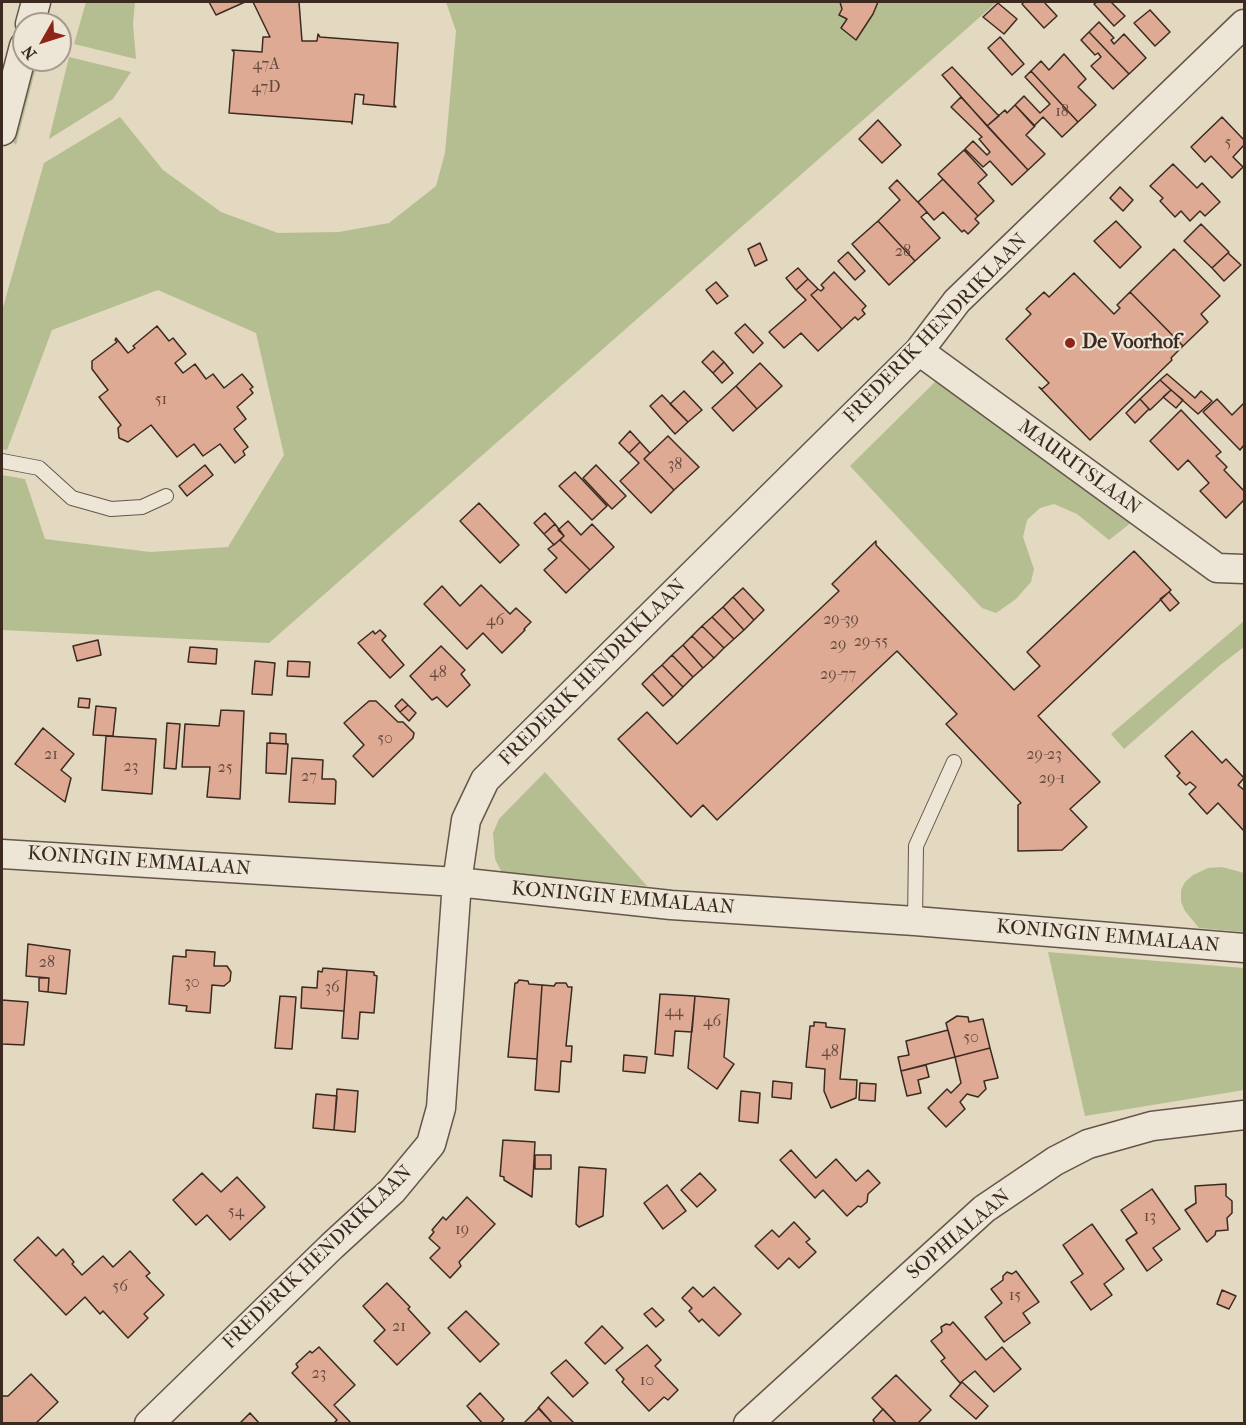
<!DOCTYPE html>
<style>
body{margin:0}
#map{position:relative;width:1246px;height:1425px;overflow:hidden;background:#e3d8c0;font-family:"IM FELL French Canon",serif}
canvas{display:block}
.frame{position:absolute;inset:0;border:3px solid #3c2a21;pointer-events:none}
.north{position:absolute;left:12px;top:12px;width:60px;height:60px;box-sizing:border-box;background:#ede6d6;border:2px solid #a69b8e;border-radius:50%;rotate:231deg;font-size:16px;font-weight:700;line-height:24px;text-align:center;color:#3c2a21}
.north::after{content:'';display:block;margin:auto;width:21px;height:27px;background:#8f2418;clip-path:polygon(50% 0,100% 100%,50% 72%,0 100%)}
</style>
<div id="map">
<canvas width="1246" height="1425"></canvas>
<div class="frame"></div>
<div class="north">N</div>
</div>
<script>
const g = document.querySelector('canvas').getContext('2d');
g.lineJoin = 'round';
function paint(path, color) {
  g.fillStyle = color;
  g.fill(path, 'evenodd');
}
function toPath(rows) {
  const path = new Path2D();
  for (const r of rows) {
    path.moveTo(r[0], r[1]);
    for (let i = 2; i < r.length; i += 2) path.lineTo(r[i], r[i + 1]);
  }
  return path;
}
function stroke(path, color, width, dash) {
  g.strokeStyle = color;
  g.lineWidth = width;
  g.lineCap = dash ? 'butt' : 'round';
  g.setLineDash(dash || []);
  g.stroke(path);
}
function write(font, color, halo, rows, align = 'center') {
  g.font = font + ' "IM FELL French Canon",serif';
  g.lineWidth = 4.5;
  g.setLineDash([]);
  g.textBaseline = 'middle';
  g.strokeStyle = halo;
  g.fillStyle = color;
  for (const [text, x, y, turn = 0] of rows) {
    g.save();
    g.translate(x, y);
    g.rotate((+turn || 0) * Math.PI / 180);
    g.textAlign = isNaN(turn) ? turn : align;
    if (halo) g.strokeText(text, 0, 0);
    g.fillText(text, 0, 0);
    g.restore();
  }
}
paint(toPath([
 [86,2,135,2,133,24,136,59,74,44],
 [446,2,997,2,269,643,2,630,2,475,25,479,45,539,150,552,228,547,284,455,256,333,158,290,52,330,7,450,2,449,2,311,44,163,120,117,163,170,221,212,278,233,339,232,389,223,436,186,445,153,456,31],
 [69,57,131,72,113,99,49,139],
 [33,60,38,60,16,145,13,142],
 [939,378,1132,522,1109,540,1077,514,1054,504,1040,508,1027,520,1023,537,1034,569,1031,582,1016,599,996,613,982,608,850,466],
 [1244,621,1244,647,1219,666,1124,749,1111,734],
 [545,772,647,886,502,873,495,859,493,833,499,819],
 [1222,867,1244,873,1244,932,1199,928,1185,911,1181,902,1181,890,1185,882,1193,875,1208,868],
 [1048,952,1244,968,1244,1090,1085,1116]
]), '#b5be91');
const building = toPath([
 [209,2,245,2,216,15,209,2],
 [253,2,299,2,302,41,317,41,318,34,320,37,398,43,394,105,396,107,363,104,364,95,355,94,352,124,351,122,229,113,234,52,232,50,262,52,263,37,270,37,253,2],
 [840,2,878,2,873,14,856,40,841,28,847,19,839,15,842,9,840,2],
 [1024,2,1044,2,1057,16,1044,28,1022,4,1024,2],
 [1097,2,1111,2,1125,16,1114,26,1094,4,1097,2],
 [998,3,1017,19,1004,34,983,17,998,3],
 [1150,10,1170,32,1155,46,1134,23,1150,10],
 [1099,22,1114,38,1111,40,1114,44,1124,34,1146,58,1129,74,1089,32,1099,22],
 [1089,32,1129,74,1113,89,1091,66,1101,57,1098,53,1095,55,1081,40,1089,32],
 [1000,37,1024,64,1012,75,988,48,1000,37],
 [1064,54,1086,79,1078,87,1096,105,1078,122,1031,71,1041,61,1049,70,1064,54],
 [952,67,999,116,987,126,942,75,952,67],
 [1031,71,1078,122,1062,137,1043,117,1034,126,1015,105,1024,96,1040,113,1050,104,1025,77,1031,71],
 [961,97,1028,170,1012,185,990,161,983,167,965,149,973,141,987,155,990,152,979,139,982,137,951,107,961,97],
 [1015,105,1035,126,1026,135,1045,154,1028,170,987,126,1005,110,1007,113,1015,105],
 [1222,117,1244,140,1244,145,1233,157,1243,167,1232,178,1211,156,1205,162,1191,147,1222,117],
 [878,120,901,145,882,163,859,139,878,120],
 [964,150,987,175,978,183,994,201,978,216,938,174,964,150],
 [1173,164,1197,188,1202,183,1220,202,1205,216,1200,211,1190,221,1181,211,1175,217,1160,201,1163,198,1150,186,1173,164],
 [943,179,978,216,975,219,979,223,968,234,964,230,962,232,943,212,934,220,918,202,943,179],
 [897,180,927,212,921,217,940,238,915,261,878,221,900,200,889,188,897,180],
 [1120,187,1133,200,1123,211,1110,198,1120,187],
 [878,221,915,261,889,285,852,244,878,221],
 [1116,221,1141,247,1120,268,1094,241,1116,221],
 [1201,224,1229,252,1212,268,1184,241,1201,224],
 [760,243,767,260,755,266,748,249,760,243],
 [1174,249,1220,296,1201,314,1208,322,1183,346,1130,292,1174,249],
 [848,252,865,271,855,280,838,261,848,252],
 [1228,253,1241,265,1224,281,1212,268,1228,253],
 [798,268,808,279,796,290,786,278,798,268],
 [834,272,866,306,862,310,865,314,858,320,855,317,842,329,811,295,818,289,821,291,824,288,821,285,834,272],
 [1074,273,1114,314,1120,308,1117,305,1130,292,1183,346,1171,358,1172,360,1090,440,1039,387,1042,389,1049,383,1006,339,1031,314,1026,309,1044,292,1049,297,1074,273],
 [808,279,818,289,811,295,842,329,818,351,801,333,784,348,769,332,806,300,796,290,808,279],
 [716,282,728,296,717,304,706,290,716,282],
 [745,324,763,343,753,353,735,333,745,324],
 [157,326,169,341,173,338,186,354,175,363,183,373,195,364,206,379,213,374,224,388,242,374,253,387,250,389,253,393,237,407,246,419,234,429,248,447,243,451,245,455,235,463,220,444,203,456,194,444,177,457,151,425,128,442,119,438,118,428,121,425,99,397,108,390,92,369,92,361,117,342,115,340,116,338,128,353,135,348,133,346,157,326],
 [713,351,724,362,713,373,702,362,713,351],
 [724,362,733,373,722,383,713,373,724,362],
 [760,363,782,386,757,409,736,386,760,363],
 [1167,374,1195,398,1201,391,1212,401,1198,414,1160,380,1167,374],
 [1160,380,1171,390,1150,410,1140,399,1160,380],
 [736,386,757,409,733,431,712,408,736,386],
 [1171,390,1183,400,1176,408,1163,397,1171,390],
 [684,391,702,410,688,422,670,404,684,391],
 [662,395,688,422,675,434,650,406,662,395],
 [1140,399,1149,409,1135,423,1126,413,1140,399],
 [1217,399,1232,415,1244,403,1244,445,1240,450,1203,412,1217,399],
 [1181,410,1221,452,1216,456,1227,467,1224,470,1244,491,1244,500,1226,518,1200,491,1209,483,1188,460,1178,470,1150,441,1181,410],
 [630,431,640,442,629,453,619,443,630,431],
 [668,436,699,467,674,490,644,459,668,436],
 [640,442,650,453,644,459,674,490,651,513,620,481,639,463,629,453,640,442],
 [205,465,213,475,187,496,179,486,205,465],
 [596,465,626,496,612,509,583,478,596,465],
 [575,472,607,506,592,520,559,486,575,472],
 [479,503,519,545,500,563,460,521,479,503],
 [545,513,555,524,544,534,534,523,545,513],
 [568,521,581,535,592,524,614,547,590,570,560,540,564,536,558,530,568,521],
 [555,524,564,536,554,545,544,534,555,524],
 [560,540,590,570,566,593,544,570,557,558,548,549,560,540],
 [876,541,876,545,1014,690,1040,666,1027,652,1134,551,1171,590,1038,716,1100,782,1070,809,1087,827,1062,850,1018,851,1018,805,1021,803,946,724,957,714,897,651,717,820,703,805,691,817,618,739,647,712,677,744,839,591,832,584,876,541],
 [481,585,510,614,516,608,531,622,524,629,525,630,502,653,483,633,467,649,424,604,442,586,460,606,481,585],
 [743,588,764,610,754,620,733,597,743,588],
 [1169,592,1179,603,1170,611,1160,599,1169,592],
 [733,597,754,620,744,630,723,607,733,597],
 [723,607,744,630,734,639,712,617,723,607],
 [712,617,734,639,724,648,702,626,712,617],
 [702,626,724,648,714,658,692,636,702,626],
 [380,630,386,636,382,640,404,665,390,678,358,643,373,631,375,634,380,630],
 [692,636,714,658,703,668,683,645,692,636],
 [98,640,101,655,77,661,73,646,98,640],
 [683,645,703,668,693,677,672,655,683,645],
 [441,646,465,670,461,674,470,685,447,707,437,697,432,700,410,676,441,646],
 [190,647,217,649,216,664,188,662,190,647],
 [672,655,693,677,683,687,662,665,672,655],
 [255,661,275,663,272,695,252,694,255,661],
 [288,661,310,662,309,677,287,676,288,661],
 [662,665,683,687,673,697,652,674,662,665],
 [652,674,673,697,663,706,642,684,652,674],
 [79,698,90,699,89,708,78,707,79,698],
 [402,699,408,705,400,712,395,706,402,699],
 [369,701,376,701,398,722,403,722,414,733,413,738,373,777,353,756,364,745,344,723,369,701],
 [408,705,416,713,409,721,400,712,408,705],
 [96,706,116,708,113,736,93,735,96,706],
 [221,710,244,711,240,799,207,797,210,767,182,767,185,724,219,726,221,710],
 [167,723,180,724,176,769,164,768,167,723],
 [43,728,74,754,61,770,71,778,65,802,15,764,43,728],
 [1192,731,1222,763,1226,759,1244,778,1238,785,1244,790,1244,831,1218,803,1207,814,1189,794,1196,787,1190,782,1186,785,1177,776,1180,773,1165,756,1192,731],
 [270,733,286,734,286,744,270,743,270,733],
 [106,736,156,739,152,794,102,790,106,736],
 [267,743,288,744,286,774,266,773,267,743],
 [292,758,323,760,322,779,334,779,336,781,335,804,289,802,292,758],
 [28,944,70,950,66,994,48,992,49,978,26,976,28,944],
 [186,950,215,952,214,966,227,966,231,972,230,981,224,986,212,985,210,1013,186,1011,187,1006,169,1004,173,956,186,957,186,950],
 [323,968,347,970,344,1011,301,1008,302,987,317,988,318,971,322,972,323,968],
 [347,970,374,972,374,975,377,976,374,1013,360,1012,358,1039,342,1038,347,970],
 [39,978,49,978,48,992,39,991,39,978],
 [519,980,528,981,529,984,542,985,537,1059,508,1057,515,983,517,983,519,980],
 [556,983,566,983,568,987,572,987,566,1046,572,1046,571,1062,561,1061,559,1092,535,1090,542,985,554,986,556,983],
 [660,994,695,996,692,1032,675,1031,673,1056,655,1054,660,994],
 [280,996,296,997,292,1049,275,1048,280,996],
 [695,996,729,999,724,1057,734,1064,717,1089,688,1068,695,996],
 [2,1000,28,1002,24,1045,2,1044,2,1000],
 [957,1016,968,1017,969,1022,983,1019,990,1048,955,1057,946,1023,957,1016],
 [814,1022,826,1023,826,1027,845,1029,840,1079,857,1080,856,1098,831,1108,824,1091,825,1069,806,1067,810,1026,814,1026,814,1022],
 [948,1030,955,1057,901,1071,898,1057,909,1055,906,1041,948,1030],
 [990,1048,998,1078,984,1081,986,1089,978,1097,967,1094,960,1102,965,1109,946,1127,928,1108,947,1089,951,1093,961,1083,955,1057,990,1048],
 [624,1055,647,1057,645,1073,623,1071,624,1055],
 [926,1065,929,1077,918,1080,921,1093,907,1096,901,1071,926,1065],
 [773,1081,792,1083,791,1099,772,1097,773,1081],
 [860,1083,876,1084,875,1101,859,1100,860,1083],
 [337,1089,358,1091,355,1132,334,1130,337,1089],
 [741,1091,760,1093,758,1123,739,1121,741,1091],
 [316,1094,337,1096,334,1130,313,1128,316,1094],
 [503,1140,535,1142,532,1197,504,1180,504,1177,500,1176,503,1140],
 [791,1150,816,1178,836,1159,856,1181,868,1170,880,1183,868,1194,867,1202,861,1207,858,1206,847,1216,823,1190,815,1198,780,1160,791,1150],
 [535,1155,551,1155,551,1169,535,1169,535,1155],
 [579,1167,606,1169,603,1216,579,1227,576,1224,579,1167],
 [202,1173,221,1192,237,1177,265,1207,230,1240,207,1215,196,1225,173,1200,202,1173],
 [700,1173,716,1190,697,1207,681,1190,700,1173],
 [1226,1184,1226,1196,1232,1201,1232,1213,1227,1218,1228,1230,1216,1231,1215,1235,1207,1242,1185,1210,1196,1203,1195,1186,1226,1184],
 [667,1185,686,1211,663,1229,644,1203,667,1185],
 [1152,1189,1180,1229,1153,1248,1162,1260,1147,1271,1126,1240,1137,1233,1121,1210,1152,1189],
 [467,1197,495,1224,459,1262,461,1266,450,1278,430,1258,440,1248,429,1238,434,1232,432,1230,443,1217,446,1220,467,1197],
 [794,1222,810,1239,806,1242,816,1252,799,1268,789,1258,778,1269,755,1246,772,1230,779,1237,794,1222],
 [1092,1224,1124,1269,1104,1284,1112,1295,1091,1310,1071,1282,1083,1274,1063,1245,1092,1224],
 [38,1237,56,1256,63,1249,74,1262,72,1264,82,1275,103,1256,113,1267,130,1251,150,1273,146,1276,164,1295,144,1314,148,1318,128,1338,103,1311,100,1314,85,1297,66,1315,14,1260,38,1237],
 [1016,1271,1039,1302,1023,1313,1030,1323,1004,1342,985,1317,1002,1303,991,1289,1003,1280,1003,1276,1007,1272,1012,1274,1016,1271],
 [387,1283,410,1307,408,1309,430,1333,397,1365,374,1341,385,1330,363,1306,387,1283],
 [693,1287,703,1297,714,1287,741,1314,719,1336,702,1319,699,1322,689,1311,692,1308,682,1298,693,1287],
 [1222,1290,1236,1296,1229,1309,1217,1304,1222,1290],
 [652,1308,664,1320,656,1327,644,1314,652,1308],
 [466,1311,499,1344,480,1362,448,1328,466,1311],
 [953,1322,986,1360,1002,1347,1021,1369,994,1392,975,1371,960,1383,941,1361,945,1358,931,1341,942,1332,941,1327,946,1324,950,1325,953,1322],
 [602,1326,623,1348,605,1364,585,1343,602,1326],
 [647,1345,661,1360,655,1366,678,1390,668,1400,664,1397,649,1411,622,1382,624,1379,616,1370,647,1345],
 [319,1347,355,1385,334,1405,352,1424,333,1424,337,1420,292,1373,298,1367,296,1364,310,1351,312,1353,319,1347],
 [566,1360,588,1383,573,1397,551,1373,566,1360],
 [31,1374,58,1402,35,1424,2,1424,2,1396,8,1396,31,1374],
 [896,1375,931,1410,917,1424,897,1424,872,1398,896,1375],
 [962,1382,988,1406,976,1419,950,1396,962,1382],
 [480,1393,504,1419,500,1424,483,1424,467,1406,480,1393],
 [548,1397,575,1424,553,1424,538,1408,548,1397],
 [539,1408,553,1424,523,1424,539,1408],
 [883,1409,897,1424,876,1424,873,1420,883,1409],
 [250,1413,260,1424,239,1424,250,1413]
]);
paint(building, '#deaa94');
stroke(building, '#3c2a21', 1.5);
const service = toPath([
 [2,461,39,468,72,498,111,509,142,507,166,496],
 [915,921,916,846,954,762]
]);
const minor = toPath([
 [30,24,36,2],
 [2,131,24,46],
 [919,351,1217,568,1244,569],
 [2,854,457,882,671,905,915,921,1244,948],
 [149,1424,332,1246,392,1191,431,1144,441,1108,457,882,466,820,485,780,919,351,957,301,1244,24],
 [748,1424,984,1209,1055,1161,1088,1144,1152,1126,1244,1115]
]);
stroke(service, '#665649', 16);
stroke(minor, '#665649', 31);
stroke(service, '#ede6d6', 14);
stroke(minor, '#ede6d6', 28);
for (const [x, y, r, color] of [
 [1070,343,6,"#8f2418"]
]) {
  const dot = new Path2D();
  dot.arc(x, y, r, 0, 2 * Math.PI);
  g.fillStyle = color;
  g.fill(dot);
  stroke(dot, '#ede6d6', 2);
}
write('16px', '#644a3e', null, [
 ["47A",266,65],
 ["47D",266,88],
 ["18",1062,112],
 ["5",1228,143],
 ["28",903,252],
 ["51",161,400],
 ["38",675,465],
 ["29-39",841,620],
 ["46",495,621],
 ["29-55",871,642],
 ["29",838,645],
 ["48",438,673],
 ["29-77",838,675],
 ["50",385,739],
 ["21",51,755],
 ["29-23",1044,755],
 ["23",131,767],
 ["25",225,768],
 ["27",309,777],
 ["29-1",1052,779],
 ["28",47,963],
 ["30",192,983],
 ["36",332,988],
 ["44",674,1012],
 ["46",712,1022],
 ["50",971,1038],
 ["48",830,1052],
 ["54",236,1212],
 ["13",1150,1217],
 ["19",462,1230],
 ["56",120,1287],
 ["15",1015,1296],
 ["21",399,1327],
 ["23",319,1374],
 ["10",647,1381]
]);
write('20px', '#3c2a21', '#ede6d6', [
 ["FREDERIK HENDRIKLAAN",936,329,-46],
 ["MAURITSLAAN",1079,468,36],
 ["FREDERIK HENDRIKLAAN",593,673,-45],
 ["KONINGIN EMMALAAN",139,862,4],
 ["KONINGIN EMMALAAN",623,899,5],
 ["KONINGIN EMMALAAN",1108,937,5],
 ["SOPHIALAAN",959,1235,-40],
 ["FREDERIK HENDRIKLAAN",318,1258,-44]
]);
write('bold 20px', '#3c2a21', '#ede6d6', [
 ["De Voorhof",1082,343]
], 'left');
</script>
